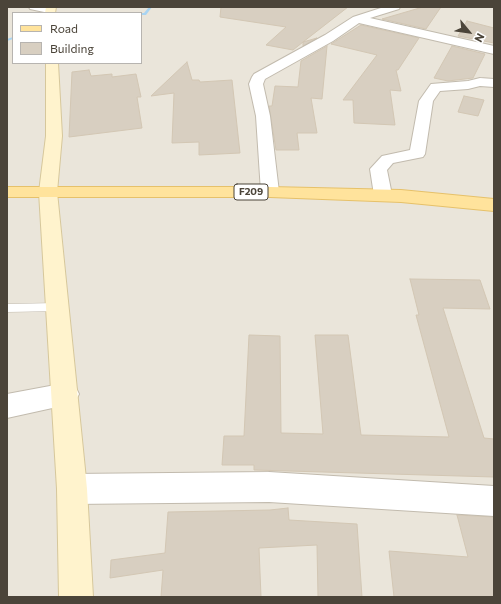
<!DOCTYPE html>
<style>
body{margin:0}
#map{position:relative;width:501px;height:604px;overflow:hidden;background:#f6f3ec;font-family:Commissioner,sans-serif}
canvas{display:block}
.frame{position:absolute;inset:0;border:8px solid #4b4439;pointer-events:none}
.legend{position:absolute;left:12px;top:12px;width:130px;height:52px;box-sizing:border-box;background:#fff;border:1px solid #b7b4b0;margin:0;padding:5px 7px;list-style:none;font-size:12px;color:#4b4439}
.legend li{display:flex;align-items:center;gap:8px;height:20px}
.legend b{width:20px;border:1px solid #b7b4b0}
.north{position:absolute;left:449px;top:12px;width:40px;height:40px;-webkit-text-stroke:3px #fff;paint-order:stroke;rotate:119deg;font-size:11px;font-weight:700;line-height:16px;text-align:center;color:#4b4439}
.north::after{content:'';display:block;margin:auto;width:14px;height:18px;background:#4b4439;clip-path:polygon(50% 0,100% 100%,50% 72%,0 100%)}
</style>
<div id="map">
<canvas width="501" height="604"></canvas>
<div class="frame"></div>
<ul class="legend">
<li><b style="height:5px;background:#ffe39c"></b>Road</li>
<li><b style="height:11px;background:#d8cfc1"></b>Building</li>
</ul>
<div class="north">N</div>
</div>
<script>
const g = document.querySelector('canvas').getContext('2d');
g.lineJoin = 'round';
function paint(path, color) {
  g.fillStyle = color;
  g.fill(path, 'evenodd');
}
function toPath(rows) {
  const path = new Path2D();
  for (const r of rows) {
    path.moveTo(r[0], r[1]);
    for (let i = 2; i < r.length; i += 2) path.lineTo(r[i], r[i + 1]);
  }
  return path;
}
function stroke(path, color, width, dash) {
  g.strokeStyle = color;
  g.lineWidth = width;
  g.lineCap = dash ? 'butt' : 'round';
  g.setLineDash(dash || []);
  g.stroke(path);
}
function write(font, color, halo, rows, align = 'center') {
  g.font = font + ' Commissioner,sans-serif';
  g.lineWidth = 3.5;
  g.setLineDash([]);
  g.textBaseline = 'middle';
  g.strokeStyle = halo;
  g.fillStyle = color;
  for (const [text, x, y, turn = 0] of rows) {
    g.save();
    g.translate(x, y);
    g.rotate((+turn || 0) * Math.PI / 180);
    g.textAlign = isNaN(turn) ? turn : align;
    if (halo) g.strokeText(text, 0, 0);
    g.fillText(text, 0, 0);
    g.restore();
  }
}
paint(toPath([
 [7,7,494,7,494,597,7,597],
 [13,13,141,13,141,63,13,63]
]), '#eae5da');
paint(toPath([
 [149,7,152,7,146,15,141,15,141,13,144,13,149,7],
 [13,37,13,39,7,41,7,39,13,37]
]), '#a9d4f2');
const building = toPath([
 [221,7,348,7,303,42,317,38,303,46,303,42,293,50,266,45,286,27,220,17,221,7],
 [423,7,441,7,426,29,382,19,423,7],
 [467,21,494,28,494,43,458,36,467,21],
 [361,25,419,38,398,70,396,70,401,91,390,90,395,125,354,123,353,100,343,100,377,55,331,44,361,25],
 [327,46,322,99,311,98,317,133,297,133,299,150,276,150,269,106,272,106,275,86,298,87,301,61,327,46],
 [452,46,485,54,473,78,448,81,434,78,452,46],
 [187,62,192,80,199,80,200,82,232,80,240,153,199,155,199,142,172,143,174,93,151,96,187,62],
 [89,70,91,76,112,74,112,77,136,74,141,97,137,97,142,128,69,137,72,72,89,70],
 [464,96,484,100,478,116,458,112,464,96],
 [410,279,480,280,490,309,443,308,484,438,494,439,494,477,254,470,254,465,222,465,224,436,244,436,249,335,280,336,281,433,323,434,315,335,348,335,361,435,449,437,416,315,419,315,410,279],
 [288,508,289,520,357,524,362,597,318,597,317,545,259,548,261,597,161,597,163,570,110,578,111,560,165,553,168,512,270,510,288,508],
 [457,515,494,517,494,597,394,597,389,551,468,557,457,515]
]);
paint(building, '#d8cfc1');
stroke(building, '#d3c7b4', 1);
const service = toPath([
 [58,303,62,304,64,307,62,310,58,311,7,312,7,304,58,303]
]);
const minor = toPath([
 [29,7,51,7,55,10,54,12,49,13,30,9,29,7],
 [384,7,400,7,399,9,370,18,494,46,494,54,359,23,333,41,265,79,263,84,270,116,279,192,276,196,270,197,264,196,261,192,256,116,249,84,252,77,254,74,325,35,353,17,384,7],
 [480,78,494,79,494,87,480,86,468,89,440,91,433,101,425,154,423,157,393,163,387,170,392,195,389,199,383,201,377,199,374,195,370,169,382,156,410,150,419,101,431,84,468,81,480,78],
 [66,383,75,386,79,394,75,402,66,405,7,418,7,394,66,383],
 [269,472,494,486,494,516,269,502,72,504,62,499,57,489,62,479,72,474,269,472]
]);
const secondary = toPath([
 [46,7,56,7,55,13,45,13,46,7],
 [46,63,58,63,62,136,57,192,87,489,93,597,59,597,57,489,39,192,46,136,46,63]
]);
const primary = toPath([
 [7,187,270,187,401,190,494,199,494,211,401,202,270,197,7,197,7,187]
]);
stroke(service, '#c2bbae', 1);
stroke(minor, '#c2bbae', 2);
stroke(secondary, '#d6c79b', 2);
stroke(primary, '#e6c16a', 2);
paint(service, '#fff');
paint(minor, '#fff');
paint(secondary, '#fff3cd');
paint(primary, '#ffe39c');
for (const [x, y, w] of [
 [251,192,34]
]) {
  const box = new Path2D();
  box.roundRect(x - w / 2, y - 8, w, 16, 3);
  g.fillStyle = '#fff';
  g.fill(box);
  stroke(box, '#4b4439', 1);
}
write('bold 10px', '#4b4439', null, [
 ["F209",251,192]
]);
</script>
